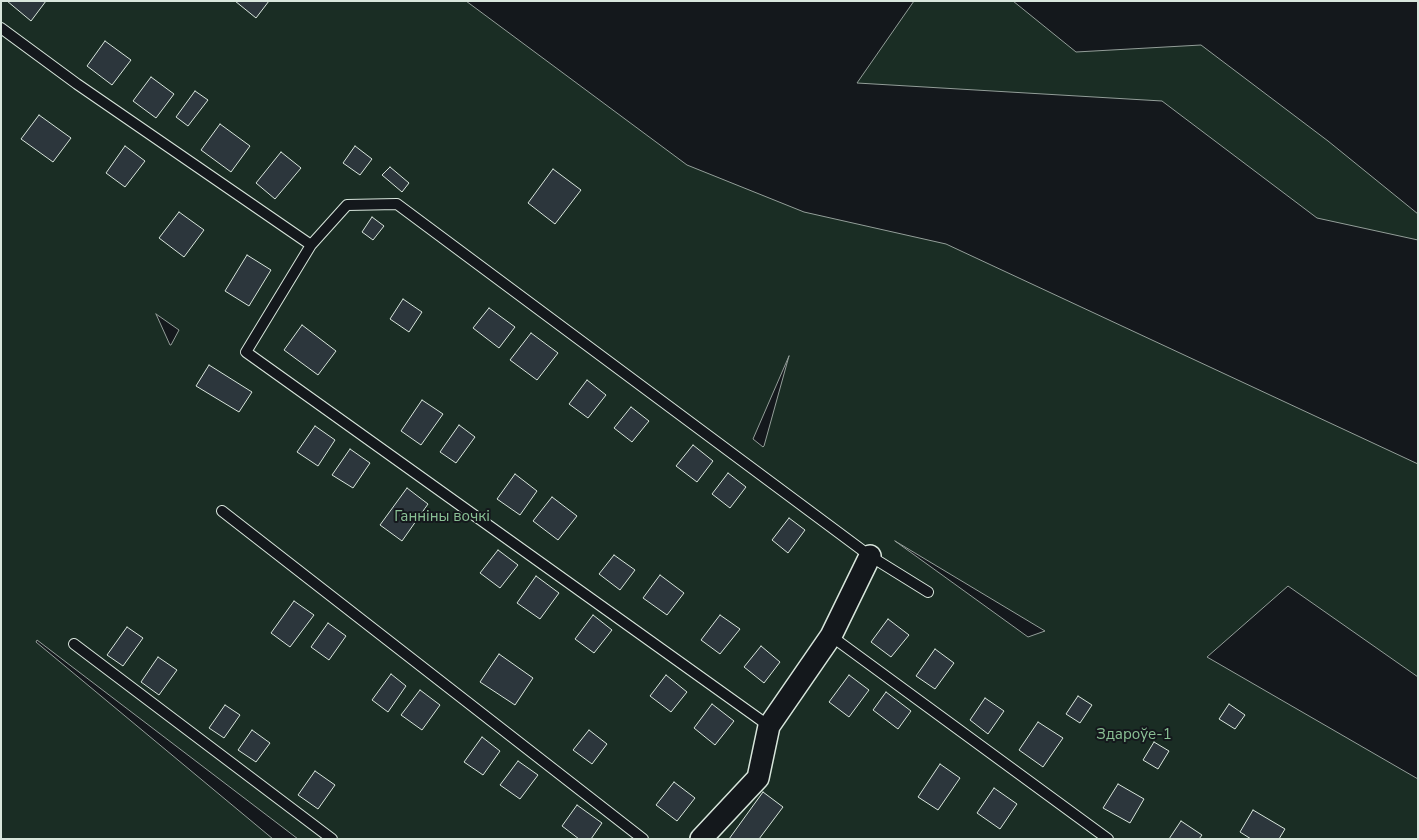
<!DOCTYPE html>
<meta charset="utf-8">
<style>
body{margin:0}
#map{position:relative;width:1419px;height:840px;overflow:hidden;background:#14181c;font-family:"Nunito Sans",sans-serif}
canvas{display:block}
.frame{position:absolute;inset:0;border:2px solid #d8e6dc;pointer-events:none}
</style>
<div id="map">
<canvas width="1419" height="840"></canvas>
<div class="frame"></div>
</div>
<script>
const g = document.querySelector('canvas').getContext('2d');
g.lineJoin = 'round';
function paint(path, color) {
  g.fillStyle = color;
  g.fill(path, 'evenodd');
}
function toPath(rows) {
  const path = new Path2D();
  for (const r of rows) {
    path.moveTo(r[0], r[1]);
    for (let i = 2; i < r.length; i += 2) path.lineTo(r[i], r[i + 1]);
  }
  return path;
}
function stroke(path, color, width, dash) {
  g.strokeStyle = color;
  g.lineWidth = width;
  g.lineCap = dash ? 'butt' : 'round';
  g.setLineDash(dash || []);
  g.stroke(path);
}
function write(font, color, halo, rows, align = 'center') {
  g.font = font + ' "Nunito Sans",sans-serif';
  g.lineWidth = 4;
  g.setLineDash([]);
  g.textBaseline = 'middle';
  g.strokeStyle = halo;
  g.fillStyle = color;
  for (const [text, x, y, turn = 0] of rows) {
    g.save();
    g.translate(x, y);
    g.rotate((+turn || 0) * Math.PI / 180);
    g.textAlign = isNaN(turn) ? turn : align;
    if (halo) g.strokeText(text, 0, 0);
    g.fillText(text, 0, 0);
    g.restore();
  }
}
const green = toPath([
 [1,1,466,1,687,165,804,212,946,244,1418,464,1418,677,1288,586,1207,657,1418,779,1418,839,298,839,37,640,36,642,273,839,1,839,1,1],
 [156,314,179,330,171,345,170,345,156,314],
 [789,356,764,446,763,447,753,439,789,356],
 [895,541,1045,631,1028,637,895,541],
 [914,1,1013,1,1076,52,1201,45,1328,141,1418,214,1418,240,1317,218,1162,101,857,83,914,1]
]);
paint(green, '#1a2d24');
stroke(green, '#939e99', 1);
const building = toPath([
 [7,1,46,1,31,21,7,1],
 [235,1,269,1,256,18,235,1],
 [105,41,131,60,112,85,87,66,105,41],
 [151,77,174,94,156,118,133,101,151,77],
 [195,91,208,100,188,126,176,117,195,91],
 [39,115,71,138,53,162,21,139,39,115],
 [220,124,250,146,231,172,201,150,220,124],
 [125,146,145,161,125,187,106,173,125,146],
 [355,146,372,159,360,175,343,163,355,146],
 [281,152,301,168,275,199,256,183,281,152],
 [390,167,409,183,402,192,382,175,390,167],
 [553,169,581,190,555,224,528,203,553,169],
 [179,212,204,230,184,257,159,238,179,212],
 [372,217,384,226,373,240,362,232,372,217],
 [247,255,271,270,249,306,225,291,247,255],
 [403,299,422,312,409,332,390,319,403,299],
 [489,308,515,327,499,348,473,328,489,308],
 [302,325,336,351,318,375,284,350,302,325],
 [531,333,558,353,537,380,510,360,531,333],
 [209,365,252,392,239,412,196,386,209,365],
 [587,380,606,395,588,418,569,404,587,380],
 [422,400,443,414,421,445,401,431,422,400],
 [631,407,649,421,632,442,614,428,631,407],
 [459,425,475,437,456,463,440,452,459,425],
 [315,426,335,440,318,466,297,452,315,426],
 [693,445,713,461,697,482,676,466,693,445],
 [350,449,370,463,353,488,332,475,350,449],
 [728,473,746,487,730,508,712,494,728,473],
 [515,474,537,491,520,515,497,499,515,474],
 [407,488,428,504,402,541,380,525,407,488],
 [552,497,577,516,558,540,533,521,552,497],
 [789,518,805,530,788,553,772,540,789,518],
 [498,550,518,565,500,588,480,573,498,550],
 [614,555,635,570,620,590,599,574,614,555],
 [660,575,684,593,667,615,643,598,660,575],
 [536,576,559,593,540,619,517,603,536,576],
 [294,601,314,615,290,647,271,633,294,601],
 [593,615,612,630,594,653,575,639,593,615],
 [720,615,740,629,720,654,701,640,720,615],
 [888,619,909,635,891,657,871,642,888,619],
 [328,623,346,636,329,660,311,647,328,623],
 [127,627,143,638,123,666,107,655,127,627],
 [761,646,780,662,764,683,744,667,761,646],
 [935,649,954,663,935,689,916,676,935,649],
 [499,654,533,678,515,705,480,682,499,654],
 [158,657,177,670,159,695,141,682,158,657],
 [391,674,406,686,388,712,372,700,391,674],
 [666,675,687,692,671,712,650,696,666,675],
 [849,675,869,690,849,717,829,702,849,675],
 [420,690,440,705,422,730,401,715,420,690],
 [886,692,911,711,898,729,873,710,886,692],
 [1078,696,1092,705,1080,723,1066,714,1078,696],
 [985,698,1004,711,988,734,970,720,985,698],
 [712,704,734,721,715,745,694,728,712,704],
 [1229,704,1245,715,1235,729,1219,719,1229,704],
 [225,705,240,715,224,738,209,728,225,705],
 [1038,722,1063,738,1043,767,1019,750,1038,722],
 [252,730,270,743,256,762,238,750,252,730],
 [589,730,607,744,592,764,573,750,589,730],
 [482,737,500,751,483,775,464,762,482,737],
 [1154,742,1169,751,1158,769,1143,760,1154,742],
 [518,761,538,775,520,799,500,785,518,761],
 [940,764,960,778,938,810,918,797,940,764],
 [315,771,335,785,318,809,298,795,315,771],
 [674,782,695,798,677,821,656,805,674,782],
 [1118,784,1144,799,1130,823,1103,808,1118,784],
 [994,788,1017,804,1000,829,977,813,994,788],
 [763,792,783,807,759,839,729,839,763,792],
 [577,805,602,823,591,839,579,839,562,826,577,805],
 [1253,810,1285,829,1279,839,1251,839,1240,832,1253,810],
 [1181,821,1202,835,1199,839,1169,839,1181,821]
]);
paint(building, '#2c363c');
stroke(building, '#d8e6dc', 1);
const lane = toPath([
 [1,28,77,84,311,245],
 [222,511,643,839],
 [831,636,1108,839],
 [74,644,332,839],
 [769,726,246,352,311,245,347,205,397,204,870,556,928,592]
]);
const street = toPath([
 [701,839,758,778,769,726,831,636,870,556]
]);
stroke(lane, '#d8e6dc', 12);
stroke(street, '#d8e6dc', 24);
stroke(lane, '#14181c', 10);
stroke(street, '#14181c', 21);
write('15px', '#8ac095', '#14181c', [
 ["Ганніны вочкі",442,517],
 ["Здароўе-1",1134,735]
]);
</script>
